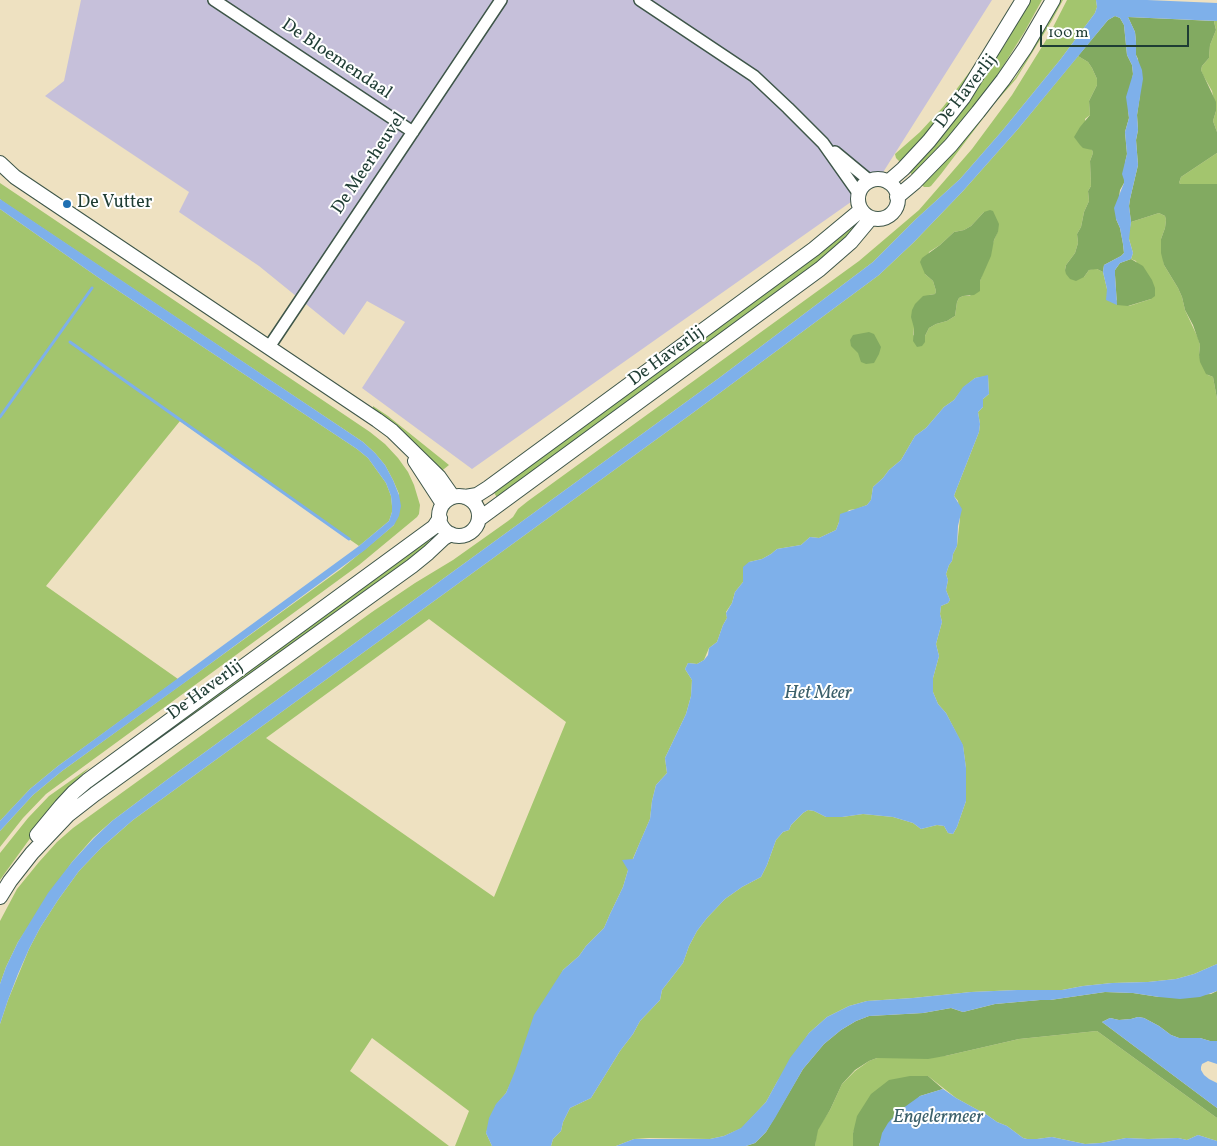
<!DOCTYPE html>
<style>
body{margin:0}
#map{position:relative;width:1217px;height:1146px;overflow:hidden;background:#eee1c1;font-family:Vollkorn,serif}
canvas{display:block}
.scale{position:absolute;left:1040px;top:25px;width:149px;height:22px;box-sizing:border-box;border:2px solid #1f3d34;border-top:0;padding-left:6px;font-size:15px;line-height:18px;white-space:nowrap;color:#1f3d34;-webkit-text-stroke:4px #fff;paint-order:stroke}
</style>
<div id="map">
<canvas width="1217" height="1146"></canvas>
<div class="scale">100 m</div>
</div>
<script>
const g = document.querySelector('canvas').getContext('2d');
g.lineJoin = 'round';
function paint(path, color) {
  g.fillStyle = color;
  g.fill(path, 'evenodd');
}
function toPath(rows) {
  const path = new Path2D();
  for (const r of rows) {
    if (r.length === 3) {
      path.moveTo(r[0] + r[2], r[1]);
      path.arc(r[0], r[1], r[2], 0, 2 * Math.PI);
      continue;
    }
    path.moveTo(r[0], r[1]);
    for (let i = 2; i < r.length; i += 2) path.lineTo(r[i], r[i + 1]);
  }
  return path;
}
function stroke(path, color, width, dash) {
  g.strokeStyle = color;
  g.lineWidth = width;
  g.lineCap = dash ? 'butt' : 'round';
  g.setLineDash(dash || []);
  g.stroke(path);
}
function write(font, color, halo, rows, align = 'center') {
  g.font = font + ' Vollkorn,serif';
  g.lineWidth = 4;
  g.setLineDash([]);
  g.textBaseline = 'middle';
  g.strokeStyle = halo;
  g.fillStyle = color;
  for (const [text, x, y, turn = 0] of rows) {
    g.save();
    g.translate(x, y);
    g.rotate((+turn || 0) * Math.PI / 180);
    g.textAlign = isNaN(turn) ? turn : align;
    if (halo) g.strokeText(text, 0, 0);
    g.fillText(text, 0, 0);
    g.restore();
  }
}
paint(toPath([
 [81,0,992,0,875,185,472,469,362,388,405,322,367,301,344,335,259,266,179,212,189,192,45,96,64,81]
]), '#c6c0da');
paint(toPath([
 [1030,0,1042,0,1025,31,1000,71,965,124,915,178,907,169,986,72,1006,43],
 [1061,0,1063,0,1051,22,1016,79,994,104,941,174,931,186,929,187,924,187,919,182,993,101,1015,78,1042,34],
 [1067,0,1096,0,1097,7,1095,13,1060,60,1002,131,960,179,916,219,873,262,719,378,168,779,112,821,93,838,72,862,18,942,6,967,0,984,0,921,17,889,39,862,57,842,73,828,372,612,415,583,453,560,508,521,513,517,518,509,528,501,859,261,919,210,972,149,1012,95,1048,37],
 [1214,21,1217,21,1217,132,1213,121,1216,111,1212,91,1203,75,1201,70,1202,66,1209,58,1210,45,1216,30],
 [990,43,960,96,903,165,896,158,895,154,920,132,943,107,974,66],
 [1078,56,1088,62,1092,68,1097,79,1097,85,1089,101,1090,115,1085,119,1089,148,1092,150,1093,153,1090,161,1091,186,1088,191,1089,201,1084,212,1081,227,1077,234,1078,243,1075,253,1066,265,1065,270,1084,277,1089,270,1093,269,1097,269,1103,272,1107,289,1107,296,1129,306,1151,299,1136,261,1131,259,1133,253,1129,239,1129,232,1131,222,1159,213,1165,216,1166,220,1165,228,1161,239,1164,265,1178,288,1182,297,1185,310,1198,338,1200,345,1199,355,1208,375,1213,377,1217,399,1217,964,1194,974,1176,979,1148,982,1112,983,1083,986,1062,990,1017,990,971,992,913,998,867,1001,849,1006,827,1017,809,1033,777,1082,766,1102,742,1128,724,1136,710,1139,649,1138,634,1139,616,1146,551,1146,553,1139,561,1131,563,1122,570,1108,591,1098,620,1051,633,1034,640,1021,660,1000,662,990,683,963,689,946,697,931,707,918,725,899,742,887,761,877,767,865,776,840,783,832,789,830,791,825,803,813,808,810,814,811,826,817,842,817,863,814,893,817,913,823,921,829,937,825,944,826,948,833,953,834,957,827,966,801,966,768,963,746,946,713,938,704,933,692,933,678,939,656,936,644,942,622,940,614,941,606,948,603,950,600,946,590,948,580,946,574,949,565,952,561,953,554,957,546,960,518,958,501,954,496,955,493,979,432,980,424,978,412,983,407,983,399,989,394,988,376,975,378,964,387,954,400,944,407,926,428,915,436,901,460,889,470,883,478,873,487,871,500,867,505,857,509,849,510,839,522,836,530,819,538,810,537,801,545,777,549,771,554,762,559,749,562,743,582,735,592,732,603,726,612,727,618,723,625,717,642,709,648,704,660,697,664,688,663,685,669,692,680,691,696,686,714,665,758,667,773,656,785,652,801,650,819,628,870,623,887,610,914,604,928,586,946,579,956,563,970,506,1093,496,1105,486,1133,492,1146,455,1146,469,1111,372,1038,350,1071,449,1146,0,1146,0,1024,8,1000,29,949,40,928,58,900,79,871,101,848,133,820,694,412,879,275,914,242,963,191,1018,129],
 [984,212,998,231,994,240,980,281,970,296,963,296,959,298,957,302,955,316,947,321,936,324,929,328,925,336,925,342,913,335,914,328,929,295,935,294,936,291,933,281,925,274,929,252,940,245,954,232,964,230,971,226],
 [429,619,566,722,494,897,266,738],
 [1217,153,1217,184,1181,184,1179,183,1181,177],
 [0,183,370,432,385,444,398,458,408,472,414,485,420,505,419,514,417,517,359,565,46,794,23,818,0,847,0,831,33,795,62,771,341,569,387,531,394,525,399,494,393,480,385,465,375,453,363,442,2,201,0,199],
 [0,209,99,278,357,449,368,458,386,483,391,496,392,506,392,512,389,521,359,546,180,421,46,586,178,679,58,766,30,789,0,821],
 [862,218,863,222,834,256,498,499,493,491,805,265,837,235],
 [373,406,388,416,449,465,439,473,373,411],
 [427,539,431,545,89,792,87,791,85,788],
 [90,767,69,788,39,826,0,880,0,853,28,818,49,796],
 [1097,1031,1217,1118,1217,1141,1198,1135,1187,1140,1178,1138,1148,1139,1126,1138,1101,1143,1085,1144,1052,1137,1037,1139,1027,1139,1023,1138,1007,1126,997,1122,987,1115,956,1098,928,1076,853,1132,853,1146,815,1146,817,1130,830,1110,842,1084,855,1071,869,1061,877,1058,945,1056,1019,1039]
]), '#a3c56e');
paint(toPath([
 [1115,16,1120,18,1124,25,1127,55,1132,65,1133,74,1128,109,1129,118,1125,132,1127,154,1125,163,1124,183,1120,190,1116,219,1120,228,1123,244,1124,253,1121,256,1104,265,1103,272,1097,269,1089,270,1084,277,1076,281,1070,279,1066,274,1065,270,1066,265,1075,253,1078,243,1077,234,1081,227,1084,212,1089,201,1088,191,1091,186,1090,161,1093,153,1092,150,1083,148,1080,145,1074,137,1080,127,1090,115,1089,101,1097,85,1097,79,1092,68,1088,62,1078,56,1108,20],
 [1128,17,1214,21,1215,26,1216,30,1210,45,1209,58,1202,66,1201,70,1216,102,1216,111,1213,121,1217,132,1217,153,1181,177,1179,183,1181,184,1217,184,1217,399,1213,377,1206,374,1200,362,1199,355,1200,345,1193,325,1185,310,1182,297,1178,288,1164,265,1161,253,1161,239,1165,228,1166,220,1165,216,1159,213,1131,222,1129,206,1130,199,1138,165,1136,140,1138,130,1137,115,1140,95,1138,59,1136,55,1136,42,1135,32],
 [990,210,993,211,999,224,998,232,994,240,991,256,980,281,980,291,974,295,963,296,959,298,957,302,955,316,947,321,936,324,929,328,925,336,925,342,922,346,917,347,913,341,914,328,911,317,912,310,915,304,923,296,935,294,936,291,933,281,925,274,922,267,920,262,922,258,940,245,954,232,964,230,971,226,984,212],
 [1131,259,1143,266,1152,280,1155,288,1155,296,1151,299,1128,306,1117,305,1115,275,1115,270,1120,263],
 [869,332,874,334,881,347,879,354,874,363,866,364,861,362,858,353,851,346,850,340,853,335],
 [1217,991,1217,1041,1210,1041,1200,1038,1179,1038,1171,1035,1159,1026,1144,1018,1138,1017,1131,1019,1119,1020,1110,1018,1102,1022,1217,1108,1217,1118,1097,1031,1019,1039,945,1056,928,1059,877,1058,869,1061,855,1070,842,1084,830,1110,818,1130,815,1146,746,1146,755,1143,766,1132,803,1069,824,1044,841,1030,856,1021,869,1016,923,1013,951,1008,963,1012,995,1004,1040,1000,1050,1000,1105,992,1133,993,1159,997,1211,994],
 [910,1076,928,1076,943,1089,920,1096,879,1144,879,1146,853,1146,853,1133,857,1116,871,1094,889,1080]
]), '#82aa61');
paint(toPath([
 [1096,0,1147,0,1217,3,1217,21,1128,17,1135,32,1136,42,1136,55,1142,70,1143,79,1137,115,1138,130,1136,140,1138,165,1130,199,1129,206,1131,222,1129,239,1133,253,1131,259,1120,263,1115,270,1115,275,1117,305,1106,300,1107,289,1103,272,1104,265,1121,256,1124,253,1123,244,1120,228,1116,219,1114,208,1124,183,1124,180,1122,174,1127,154,1125,132,1129,118,1126,97,1133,74,1132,65,1127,55,1124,25,1120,18,1115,16,1108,20,1018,129,963,191,914,242,879,275,694,412,133,820,118,833,101,848,79,871,58,900,40,928,29,949,18,974,8,1000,0,1024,0,984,6,967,18,942,48,893,72,862,94,838,112,821,168,779,719,378,873,262,916,219,960,179,1002,131,1060,60,1095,13,1097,7],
 [0,199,363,442,375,453,385,465,393,480,399,495,401,506,399,516,394,525,365,550,184,683,62,771,33,795,0,831,0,821,13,807,30,789,58,766,359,546,389,521,392,512,392,506,391,496,386,483,368,458,357,449,99,278,0,209],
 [988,375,989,394,983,399,983,407,978,412,980,424,979,432,955,493,954,496,962,509,958,526,957,546,953,554,952,561,949,565,946,574,948,580,946,590,950,600,948,603,941,606,940,614,942,622,936,644,939,656,933,678,933,692,938,704,946,713,963,745,966,768,966,801,957,827,953,834,948,833,944,826,937,825,921,829,913,823,893,817,863,814,842,817,826,817,814,811,808,810,803,813,791,825,789,830,783,832,776,840,767,865,761,877,742,887,725,899,707,918,697,931,689,946,683,963,662,990,660,1000,640,1021,633,1034,620,1051,591,1098,570,1108,563,1122,561,1131,553,1139,551,1146,492,1146,486,1133,489,1118,496,1104,506,1093,515,1071,534,1015,563,970,579,956,586,946,604,928,610,914,623,887,628,870,622,860,633,859,640,842,650,819,652,801,656,785,667,773,665,758,686,714,691,696,692,680,685,669,688,663,697,664,704,660,708,655,709,648,717,642,723,625,727,618,726,613,732,603,735,592,743,582,743,567,749,562,762,559,771,554,777,549,801,545,810,537,819,538,836,530,839,522,840,514,867,505,871,500,873,487,883,478,889,470,901,460,915,436,926,428,944,407,954,400,963,387,975,378],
 [1217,964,1217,991,1200,997,1180,999,1159,997,1133,993,1105,992,1050,1000,1040,1000,995,1004,963,1012,951,1008,923,1013,869,1016,856,1021,841,1030,824,1044,803,1069,775,1118,766,1132,755,1143,746,1146,616,1146,634,1139,710,1139,724,1136,741,1128,766,1102,790,1058,809,1033,827,1017,849,1006,867,1001,913,998,971,992,1017,990,1062,990,1083,986,1112,983,1148,982,1176,979,1194,974],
 [1138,1017,1144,1018,1159,1026,1171,1035,1179,1038,1200,1038,1210,1041,1217,1041,1217,1064,1208,1061,1202,1064,1201,1067,1201,1070,1204,1075,1209,1079,1217,1083,1217,1108,1102,1022,1110,1018,1119,1020,1131,1019],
 [943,1089,956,1098,987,1115,997,1122,1007,1126,1023,1138,1027,1139,1037,1139,1052,1137,1085,1144,1101,1143,1126,1138,1148,1139,1178,1138,1187,1140,1198,1135,1217,1141,1217,1146,879,1146,882,1133,888,1123,899,1111,920,1096]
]), '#7eb0ea');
stroke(toPath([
 [70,342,349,539],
 [0,417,92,288]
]), '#7eb0ea', 3);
const minor = toPath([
 [214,0,413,132],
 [640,0,754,76,788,108,823,143,859,194],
 [835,152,870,181],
 [269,347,501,0]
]);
const tertiary = toPath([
 [0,163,15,177,377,420,392,431,439,477,453,497],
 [878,199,20],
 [888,182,903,169,929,141,963,98,1023,0],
 [897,197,915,182,951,145,978,112,1003,80,1025,48,1053,0],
 [415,461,443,504],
 [459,516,20],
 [465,497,477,495,488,488,814,249,861,210],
 [479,519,820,269,851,242,871,218],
 [37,835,61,806,74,792,87,781,434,527,440,518],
 [0,897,10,881,32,853,68,815,95,794,412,566,428,553,444,538,451,534]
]);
stroke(minor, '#3e5649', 14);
stroke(tertiary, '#3e5649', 16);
stroke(minor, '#fff', 11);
stroke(tertiary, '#fff', 14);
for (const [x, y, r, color] of [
 [67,204,5,"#1f6fb2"]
]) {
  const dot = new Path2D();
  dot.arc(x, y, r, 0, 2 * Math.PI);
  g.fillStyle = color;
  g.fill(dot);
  stroke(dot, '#fff', 2);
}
write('18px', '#1f3d34', '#fff', [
 ["De Bloemendaal",336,60,34],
 ["De Haverlij",967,92,-52],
 ["De Meerheuvel",370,164,-56],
 ["De Haverlij",667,357,-36],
 ["De Haverlij",206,691,-36]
]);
write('18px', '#1f3d34', '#fff', [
 ["De Vutter",77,204]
], 'left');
write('italic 19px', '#3c606b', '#fff', [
 ["Het Meer",818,695],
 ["Engelermeer",938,1119]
]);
</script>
